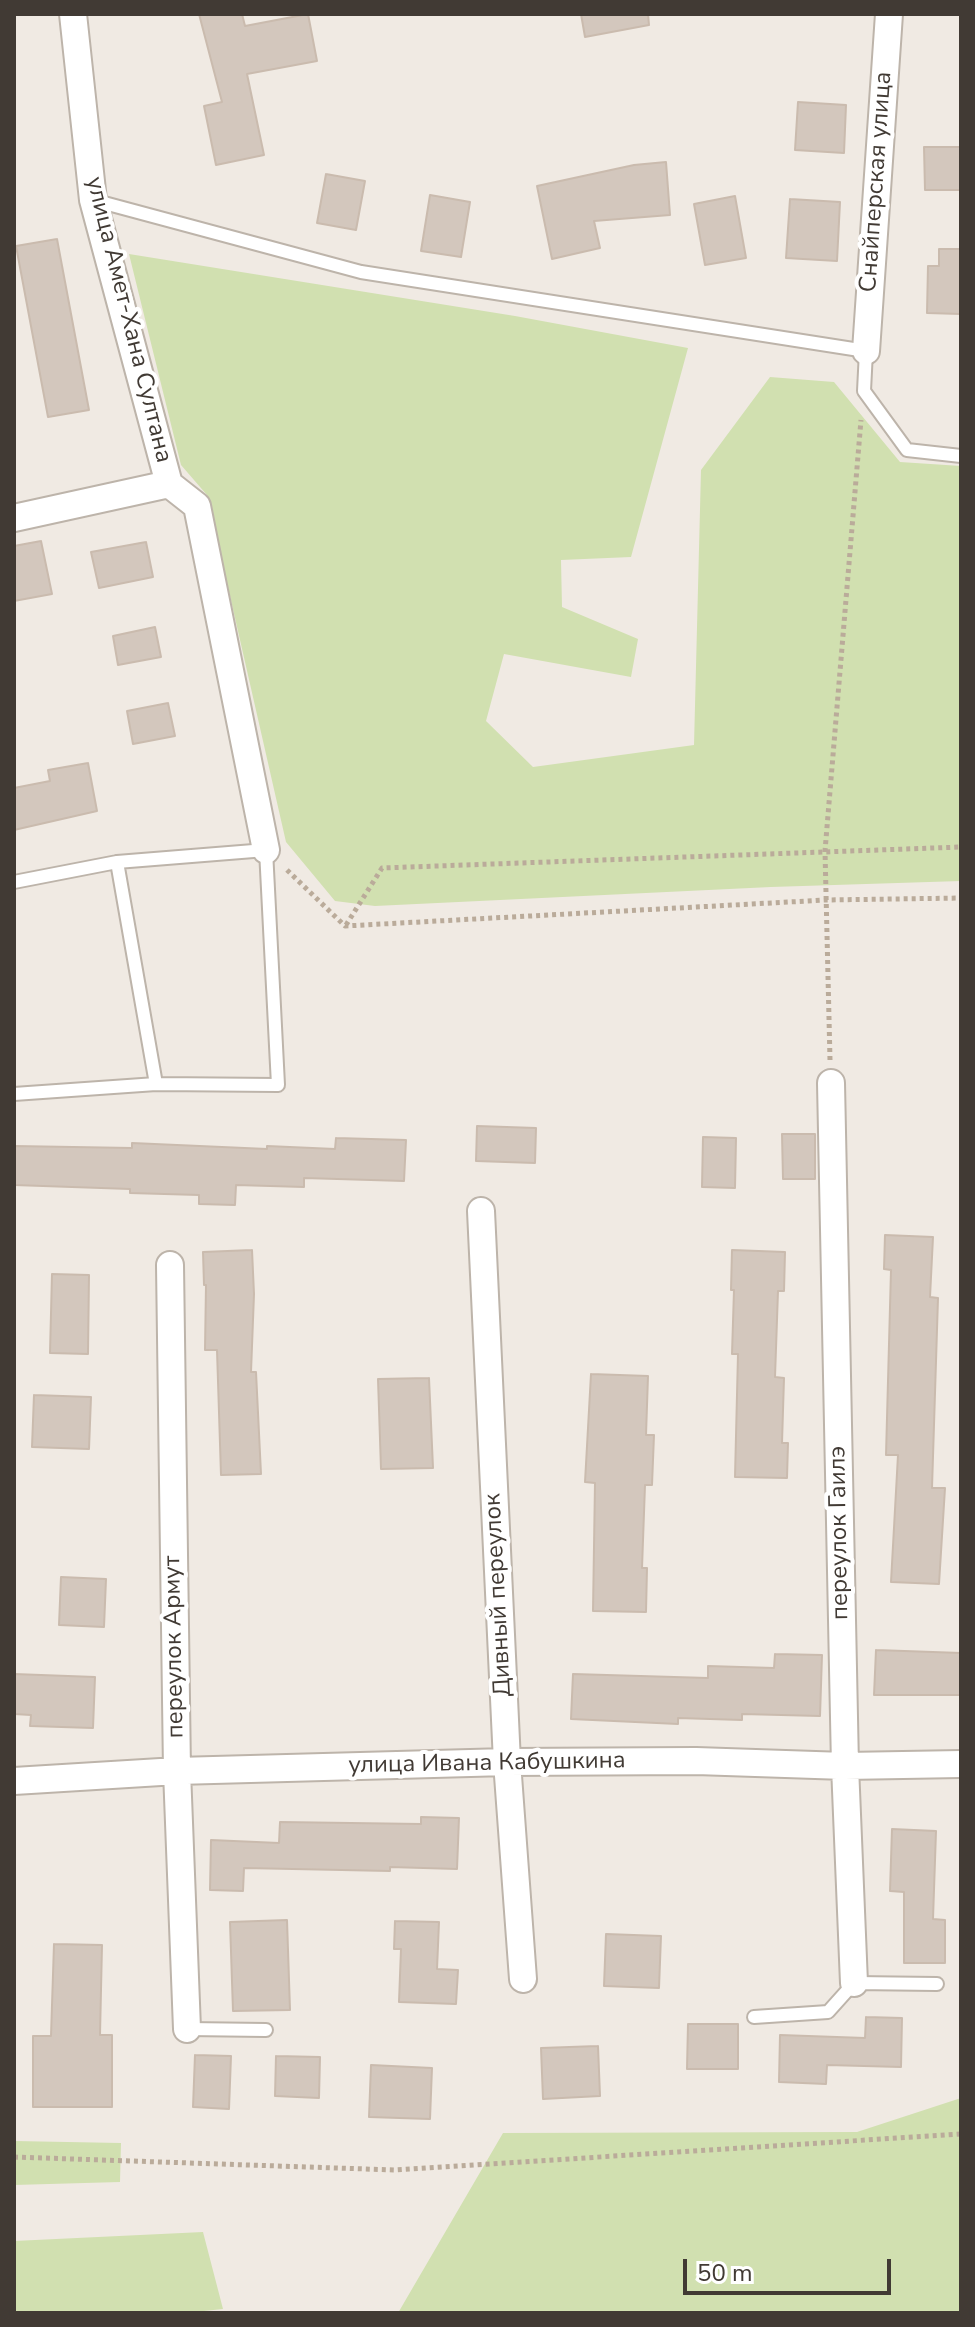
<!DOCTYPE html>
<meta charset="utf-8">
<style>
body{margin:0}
#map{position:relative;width:975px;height:2327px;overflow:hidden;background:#f0eae3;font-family:"Nunito Sans",sans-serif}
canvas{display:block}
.frame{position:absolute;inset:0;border:16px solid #413a34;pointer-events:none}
.scale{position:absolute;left:683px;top:2259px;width:208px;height:36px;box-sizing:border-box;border:4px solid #413a34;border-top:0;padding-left:10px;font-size:24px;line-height:28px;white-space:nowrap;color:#413a34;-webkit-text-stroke:6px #fff;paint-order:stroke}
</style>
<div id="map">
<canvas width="975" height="2327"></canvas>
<div class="frame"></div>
<div class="scale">50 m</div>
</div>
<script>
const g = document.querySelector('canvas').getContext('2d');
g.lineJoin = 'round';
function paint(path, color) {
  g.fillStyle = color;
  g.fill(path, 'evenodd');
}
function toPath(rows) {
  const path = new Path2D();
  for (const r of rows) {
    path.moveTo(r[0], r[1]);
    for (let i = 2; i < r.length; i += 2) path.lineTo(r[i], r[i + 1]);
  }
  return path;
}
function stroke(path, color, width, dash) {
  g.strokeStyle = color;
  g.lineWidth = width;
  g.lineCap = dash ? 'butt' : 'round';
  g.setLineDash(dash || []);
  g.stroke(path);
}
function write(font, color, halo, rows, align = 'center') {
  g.font = font + ' "Nunito Sans",sans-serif';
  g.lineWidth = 8;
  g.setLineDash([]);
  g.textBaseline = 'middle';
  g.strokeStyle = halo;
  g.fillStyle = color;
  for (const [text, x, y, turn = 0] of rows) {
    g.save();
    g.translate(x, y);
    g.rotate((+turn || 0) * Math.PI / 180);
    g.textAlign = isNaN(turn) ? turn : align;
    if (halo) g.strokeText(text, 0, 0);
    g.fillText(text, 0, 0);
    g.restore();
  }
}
paint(toPath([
 [129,254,515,316,688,348,631,557,561,560,562,607,638,639,631,677,504,654,486,721,533,767,694,745,701,470,770,377,834,382,900,462,961,466,961,881,771,887,375,906,335,901,286,842,207,495,181,465],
 [961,2098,961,2313,398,2313,503,2133,857,2132],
 [14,2141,121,2143,120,2182,14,2185],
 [203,2232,223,2309,185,2313,14,2313,14,2241]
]), '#d1e0b0');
const building = toPath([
 [199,14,242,14,245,26,308,14,317,61,247,74,264,155,216,165,204,106,222,102,199,14],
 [581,14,648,14,649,25,585,37,581,14],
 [798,102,846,105,844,153,795,150,798,102],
 [924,147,961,147,961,190,925,190,924,147],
 [666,162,670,215,594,221,600,248,552,259,537,186,634,165,666,162],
 [326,174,365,181,356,230,317,223,326,174],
 [430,195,470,202,461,257,421,251,430,195],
 [735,196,746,258,705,265,694,204,735,196],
 [790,199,840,202,837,261,786,258,790,199],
 [57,239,89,410,48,417,16,246,57,239],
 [939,249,961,249,961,314,927,313,928,266,939,266,939,249],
 [41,541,52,594,14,601,14,546,41,541],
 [146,542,153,577,99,588,91,552,146,542],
 [155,627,161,657,118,665,113,636,155,627],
 [168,703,175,736,133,744,127,711,168,703],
 [88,763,97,811,14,830,14,788,50,781,48,770,88,763],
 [477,1126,536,1128,535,1163,476,1161,477,1126],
 [782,1134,815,1134,815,1179,783,1179,782,1134],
 [703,1137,736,1138,735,1188,702,1187,703,1137],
 [336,1138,406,1140,404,1181,304,1178,304,1187,236,1185,235,1205,199,1204,199,1195,130,1193,130,1189,14,1185,14,1146,132,1148,132,1143,267,1149,267,1146,335,1149,336,1138],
 [885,1235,933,1237,930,1297,938,1298,932,1488,945,1488,939,1584,891,1582,898,1455,886,1455,891,1270,884,1269,885,1235],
 [252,1250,254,1294,251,1372,256,1372,261,1474,221,1475,217,1350,205,1350,206,1285,204,1285,203,1252,252,1250],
 [732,1250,785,1252,784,1291,778,1291,775,1377,784,1378,782,1443,788,1443,787,1478,735,1477,738,1354,732,1354,734,1290,731,1290,732,1250],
 [52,1274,89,1275,88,1354,50,1353,52,1274],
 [591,1374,648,1376,646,1435,654,1435,652,1485,645,1485,642,1568,647,1568,646,1612,593,1611,595,1483,585,1482,591,1374],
 [429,1378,433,1468,381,1469,378,1379,429,1378],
 [34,1395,91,1397,89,1449,32,1447,34,1395],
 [61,1577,106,1579,104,1627,59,1625,61,1577],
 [876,1650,961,1653,961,1695,874,1695,876,1650],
 [775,1654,822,1655,820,1716,742,1714,742,1720,678,1718,678,1724,571,1719,573,1674,708,1678,708,1666,774,1668,775,1654],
 [14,1674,95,1677,93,1728,30,1726,31,1715,14,1714,14,1674],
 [421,1817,459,1818,457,1869,390,1867,390,1871,244,1868,243,1891,210,1890,211,1840,279,1843,280,1822,421,1824,421,1817],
 [892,1829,936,1831,933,1919,945,1920,945,1963,904,1963,904,1892,890,1891,892,1829],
 [287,1920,290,2010,233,2011,230,1922,287,1920],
 [395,1921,439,1922,437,1969,458,1970,456,2004,399,2002,401,1949,394,1949,395,1921],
 [606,1934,661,1936,659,1988,604,1986,606,1934],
 [54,1944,102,1945,100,2035,112,2035,112,2107,33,2107,33,2036,51,2036,54,1944],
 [866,2017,902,2018,901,2067,827,2065,826,2084,779,2082,780,2035,865,2038,866,2017],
 [688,2024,738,2024,738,2069,687,2069,688,2024],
 [598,2046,600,2096,543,2099,541,2048,598,2046],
 [195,2055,231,2056,229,2109,193,2107,195,2055],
 [276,2056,320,2057,319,2098,275,2096,276,2056],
 [371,2065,432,2068,430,2119,369,2117,371,2065]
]);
paint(building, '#d3c7bd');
stroke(building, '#cabbae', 2);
const service = toPath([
 [93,200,361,272,866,351,864,391,907,450,961,456],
 [117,862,156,1084],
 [14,882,117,862,266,850,278,1085,156,1084,14,1094],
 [754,2017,828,2012,854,1983,937,1984],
 [187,2029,266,2030]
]);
const minor = toPath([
 [73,14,93,200,169,484,197,506,266,850],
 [866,351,889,14],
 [14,518,169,484],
 [831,1083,845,1766,854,1983],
 [481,1211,507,1762,523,1979],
 [170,1265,177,1771,187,2029],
 [14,1781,177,1771,507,1762,696,1761,845,1766,961,1764]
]);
stroke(service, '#bdb4aa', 16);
stroke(minor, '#bdb4aa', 30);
stroke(toPath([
 [287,870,345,926,826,900,961,898],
 [346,925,382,868,961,847],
 [830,1060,825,851,861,420],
 [14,2157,395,2170,961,2134]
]), '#baab9a', 5, [4, 4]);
stroke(service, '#fff', 12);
stroke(minor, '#fff', 26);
write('24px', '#413a34', '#fff', [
 ["Снайперская улица",877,182,-86],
 ["улица Амет-Хана Султана",128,320,76],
 ["переулок Гаилэ",840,1533,-91],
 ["Дивный переулок",499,1595,-93],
 ["переулок Армут",175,1647,-91],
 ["улица Ивана Кабушкина",487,1764,-1]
]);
</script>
